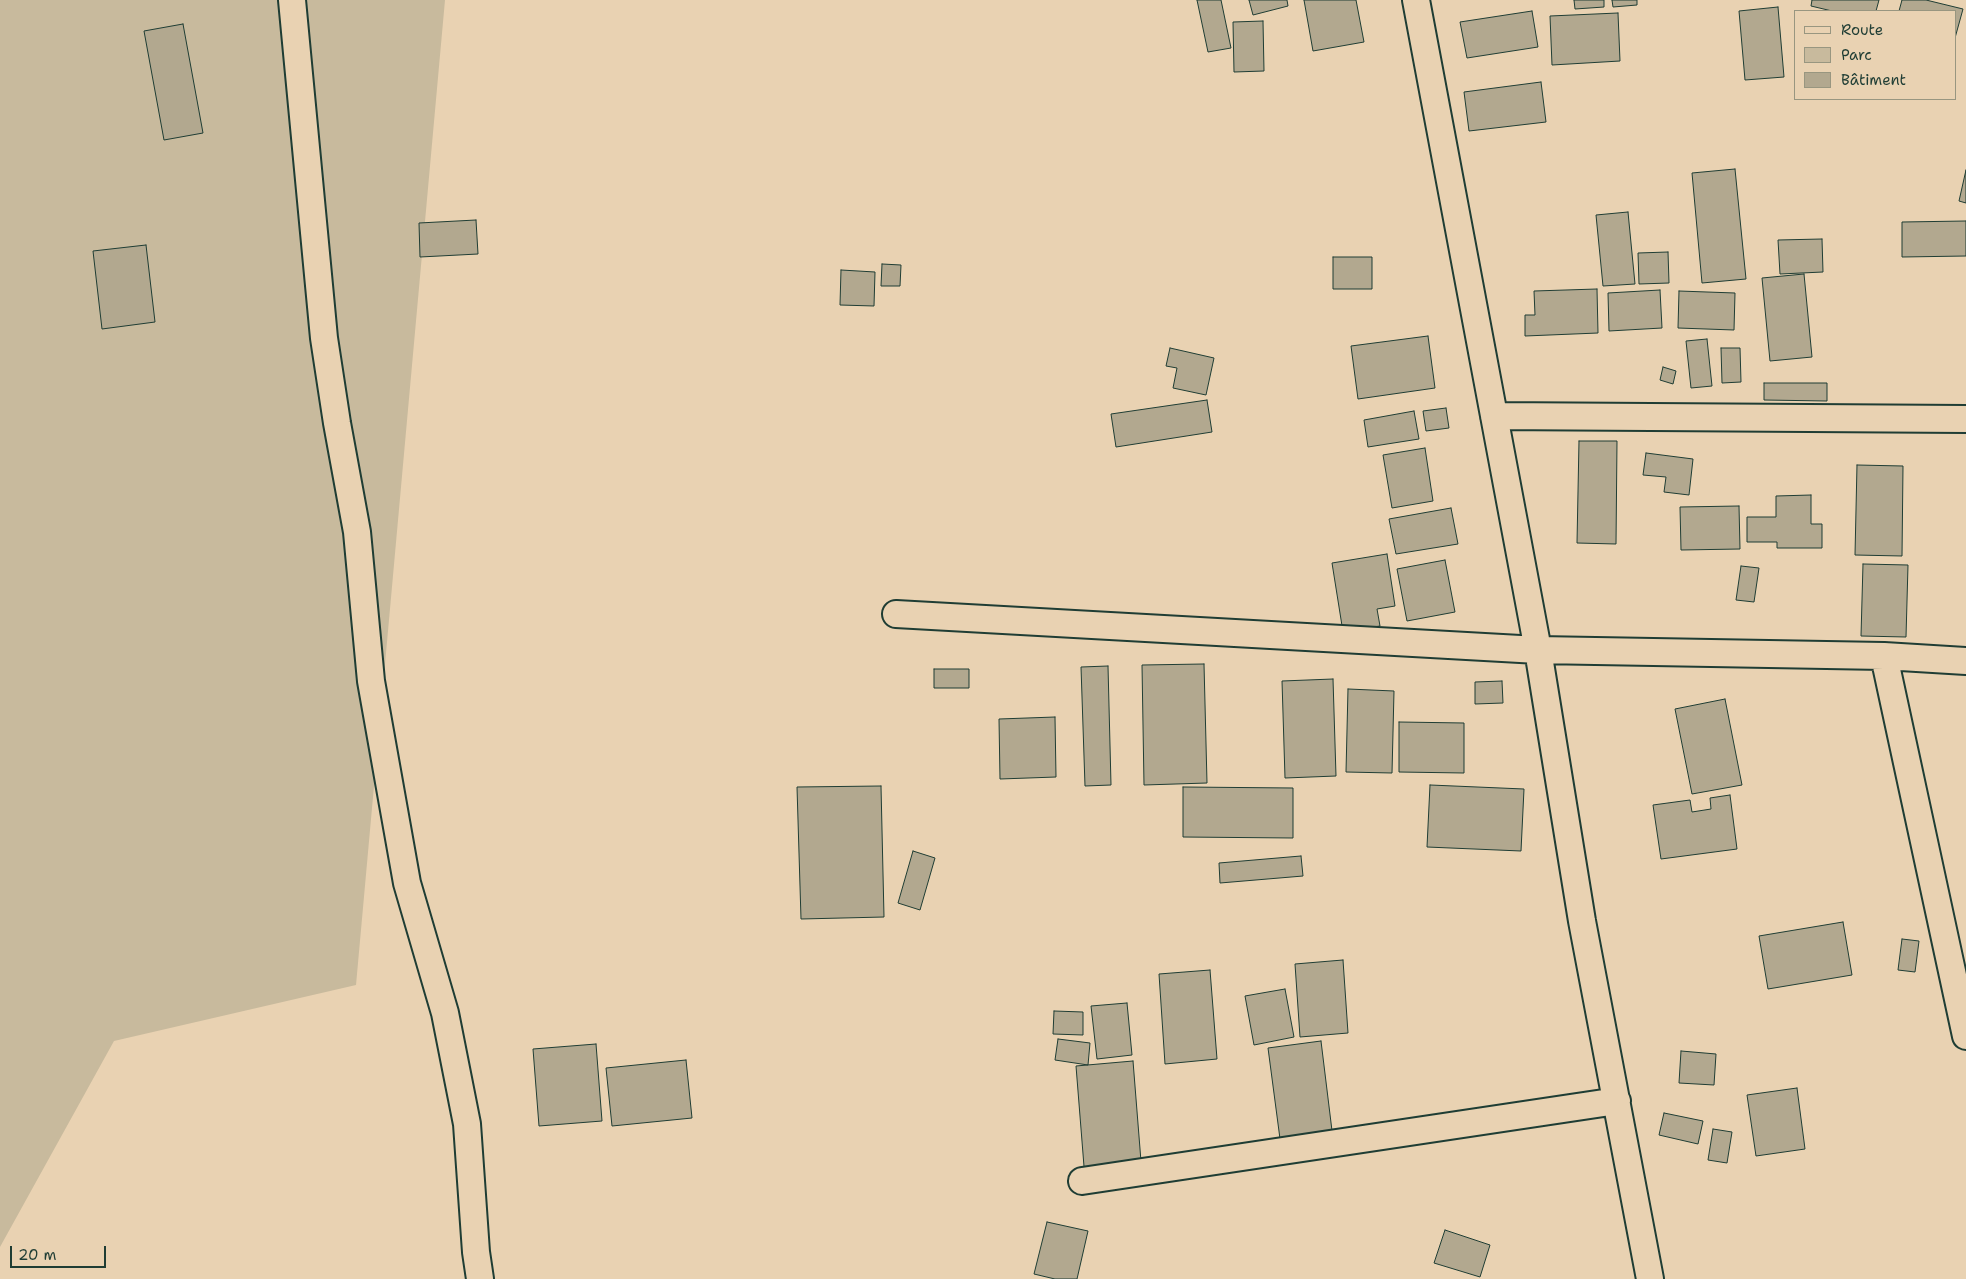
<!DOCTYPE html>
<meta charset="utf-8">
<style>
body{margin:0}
#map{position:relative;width:1966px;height:1279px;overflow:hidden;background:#e9d2b2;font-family:"Shantell Sans",sans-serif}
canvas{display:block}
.legend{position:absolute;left:1794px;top:10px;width:162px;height:90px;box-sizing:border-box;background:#e9d2b2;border:1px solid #989680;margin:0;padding:6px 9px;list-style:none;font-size:15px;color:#1f3d34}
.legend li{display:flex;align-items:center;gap:10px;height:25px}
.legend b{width:25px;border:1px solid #989680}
.scale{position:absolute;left:10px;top:1246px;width:96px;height:22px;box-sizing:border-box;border:2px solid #1f3d34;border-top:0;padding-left:6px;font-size:15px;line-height:18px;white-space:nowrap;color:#1f3d34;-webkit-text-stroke:4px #e9d2b2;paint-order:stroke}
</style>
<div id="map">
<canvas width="1966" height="1279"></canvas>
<ul class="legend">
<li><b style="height:6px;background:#e9d2b2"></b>Route</li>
<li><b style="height:14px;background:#c8ba9d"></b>Parc</li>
<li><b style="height:14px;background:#b2a88f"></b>Bâtiment</li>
</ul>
<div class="scale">20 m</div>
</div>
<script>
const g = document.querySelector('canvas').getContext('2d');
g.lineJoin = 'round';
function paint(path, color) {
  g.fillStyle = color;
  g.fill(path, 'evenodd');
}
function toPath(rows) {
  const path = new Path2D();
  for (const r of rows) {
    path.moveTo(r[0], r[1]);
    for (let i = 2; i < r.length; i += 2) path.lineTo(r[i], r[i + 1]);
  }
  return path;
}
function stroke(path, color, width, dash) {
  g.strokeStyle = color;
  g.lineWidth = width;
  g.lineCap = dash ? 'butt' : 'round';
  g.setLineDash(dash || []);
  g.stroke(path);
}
paint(toPath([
 [0,0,445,0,356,985,114,1041,0,1247]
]), '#c8ba9d');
const building = toPath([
 [1197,0,1221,0,1231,48,1208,52,1197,0],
 [1249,0,1287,0,1288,6,1253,15,1249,0],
 [1304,0,1356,0,1364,42,1313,51,1304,0],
 [1574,0,1604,0,1604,7,1575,9,1574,0],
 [1612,0,1637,0,1637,5,1613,7,1612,0],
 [1812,0,1879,0,1876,11,1832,11,1811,6,1812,0],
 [1902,0,1926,0,1963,9,1955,38,1955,11,1899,11,1902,0],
 [1778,7,1784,77,1745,80,1739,11,1778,7],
 [1532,11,1538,47,1467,58,1460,22,1532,11],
 [1618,13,1620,61,1552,65,1550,16,1618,13],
 [1263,21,1264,71,1234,72,1233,22,1263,21],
 [183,24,203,133,164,140,144,31,183,24],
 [1541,82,1546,122,1469,131,1464,92,1541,82],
 [1735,169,1746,279,1702,283,1692,173,1735,169],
 [1966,170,1966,203,1959,201,1966,170],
 [1628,212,1635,284,1603,286,1596,215,1628,212],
 [476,220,478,254,420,257,419,223,476,220],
 [1966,221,1966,256,1902,257,1902,222,1966,221],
 [1822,239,1823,272,1780,274,1778,240,1822,239],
 [146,245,155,322,102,329,93,251,146,245],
 [1668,252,1669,283,1639,284,1638,253,1668,252],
 [1333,257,1372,257,1372,289,1333,289,1333,257],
 [882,264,901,265,900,286,881,286,882,264],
 [841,270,875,272,874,306,840,305,841,270],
 [1804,274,1812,357,1770,361,1762,278,1804,274],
 [1597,289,1598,333,1525,336,1525,315,1535,315,1534,291,1597,289],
 [1660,290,1662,328,1609,331,1608,293,1660,290],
 [1679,291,1735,293,1734,330,1678,328,1679,291],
 [1428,336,1435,388,1358,399,1351,346,1428,336],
 [1707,339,1712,386,1691,388,1686,341,1707,339],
 [1170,348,1214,358,1206,395,1173,388,1177,368,1166,366,1170,348],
 [1721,348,1740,348,1741,382,1722,383,1721,348],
 [1663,367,1676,371,1673,384,1660,380,1663,367],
 [1764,383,1827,383,1827,401,1764,400,1764,383],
 [1207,400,1212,432,1116,447,1111,414,1207,400],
 [1446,408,1449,428,1426,431,1423,411,1446,408],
 [1414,411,1419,439,1368,447,1364,420,1414,411],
 [1579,441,1617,441,1616,544,1577,543,1579,441],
 [1425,448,1433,501,1392,508,1383,455,1425,448],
 [1646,453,1693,459,1689,495,1664,492,1666,477,1643,475,1646,453],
 [1857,465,1903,466,1902,556,1855,555,1857,465],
 [1811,495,1811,524,1822,524,1822,548,1777,548,1777,542,1747,542,1747,517,1776,517,1776,496,1811,495],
 [1739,506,1740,549,1681,550,1680,507,1739,506],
 [1451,508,1458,544,1396,554,1389,519,1451,508],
 [1387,554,1395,606,1377,609,1380,626,1343,632,1332,563,1387,554],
 [1445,560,1455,612,1407,621,1397,569,1445,560],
 [1863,564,1908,565,1906,637,1861,636,1863,564],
 [1741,566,1759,568,1754,602,1736,600,1741,566],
 [1204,664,1207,783,1144,785,1142,665,1204,664],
 [1108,666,1111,785,1085,786,1081,667,1108,666],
 [934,669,969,669,969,688,934,688,934,669],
 [1333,679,1336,776,1285,778,1282,681,1333,679],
 [1502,681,1503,703,1475,704,1475,682,1502,681],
 [1348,689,1394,691,1392,773,1346,772,1348,689],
 [1725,699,1742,785,1692,794,1675,709,1725,699],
 [1055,717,1056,777,1000,779,999,719,1055,717],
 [1399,722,1464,723,1464,773,1399,772,1399,722],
 [1430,785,1524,789,1521,851,1427,847,1430,785],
 [881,786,884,917,801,919,797,787,881,786],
 [1183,787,1293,788,1293,838,1183,837,1183,787],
 [1730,795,1737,849,1661,859,1653,805,1690,800,1692,812,1711,809,1710,798,1730,795],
 [913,851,935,858,920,910,898,903,913,851],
 [1301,856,1303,876,1220,883,1219,863,1301,856],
 [1843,922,1852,975,1768,989,1759,936,1843,922],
 [1902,939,1919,941,1915,972,1898,970,1902,939],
 [1343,960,1348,1033,1300,1037,1295,964,1343,960],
 [1210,970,1217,1059,1165,1064,1159,974,1210,970],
 [1285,989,1294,1037,1254,1045,1245,996,1285,989],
 [1127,1003,1132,1055,1097,1059,1091,1006,1127,1003],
 [1054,1011,1083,1012,1083,1035,1053,1034,1054,1011],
 [1058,1039,1090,1043,1088,1065,1055,1060,1058,1039],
 [1321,1041,1334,1147,1282,1154,1268,1048,1321,1041],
 [596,1044,602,1121,539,1126,533,1049,596,1044],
 [1681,1051,1716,1054,1714,1085,1679,1083,1681,1051],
 [686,1060,692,1118,612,1126,606,1068,686,1060],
 [1133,1061,1142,1174,1085,1179,1076,1066,1133,1061],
 [1797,1088,1805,1149,1756,1156,1747,1095,1797,1088],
 [1664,1113,1703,1121,1698,1144,1659,1135,1664,1113],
 [1713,1129,1732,1132,1727,1163,1708,1160,1713,1129],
 [1047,1222,1088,1231,1077,1279,1055,1279,1034,1274,1047,1222],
 [1445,1230,1490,1245,1480,1277,1434,1263,1445,1230]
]);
paint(building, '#b2a88f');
stroke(building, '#1f3d34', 1);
const street = toPath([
 [292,0,324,338,337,423,357,532,371,681,407,883,445,1013,467,1124,476,1252,480,1279],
 [1416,0,1538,650,1582,921,1650,1279],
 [1494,416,1966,419],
 [896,614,1538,650,1884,656,1966,661],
 [1884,656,1966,1036],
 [1082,1181,1617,1101]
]);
stroke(street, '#1f3d34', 30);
stroke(street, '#e9d2b2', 26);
</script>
